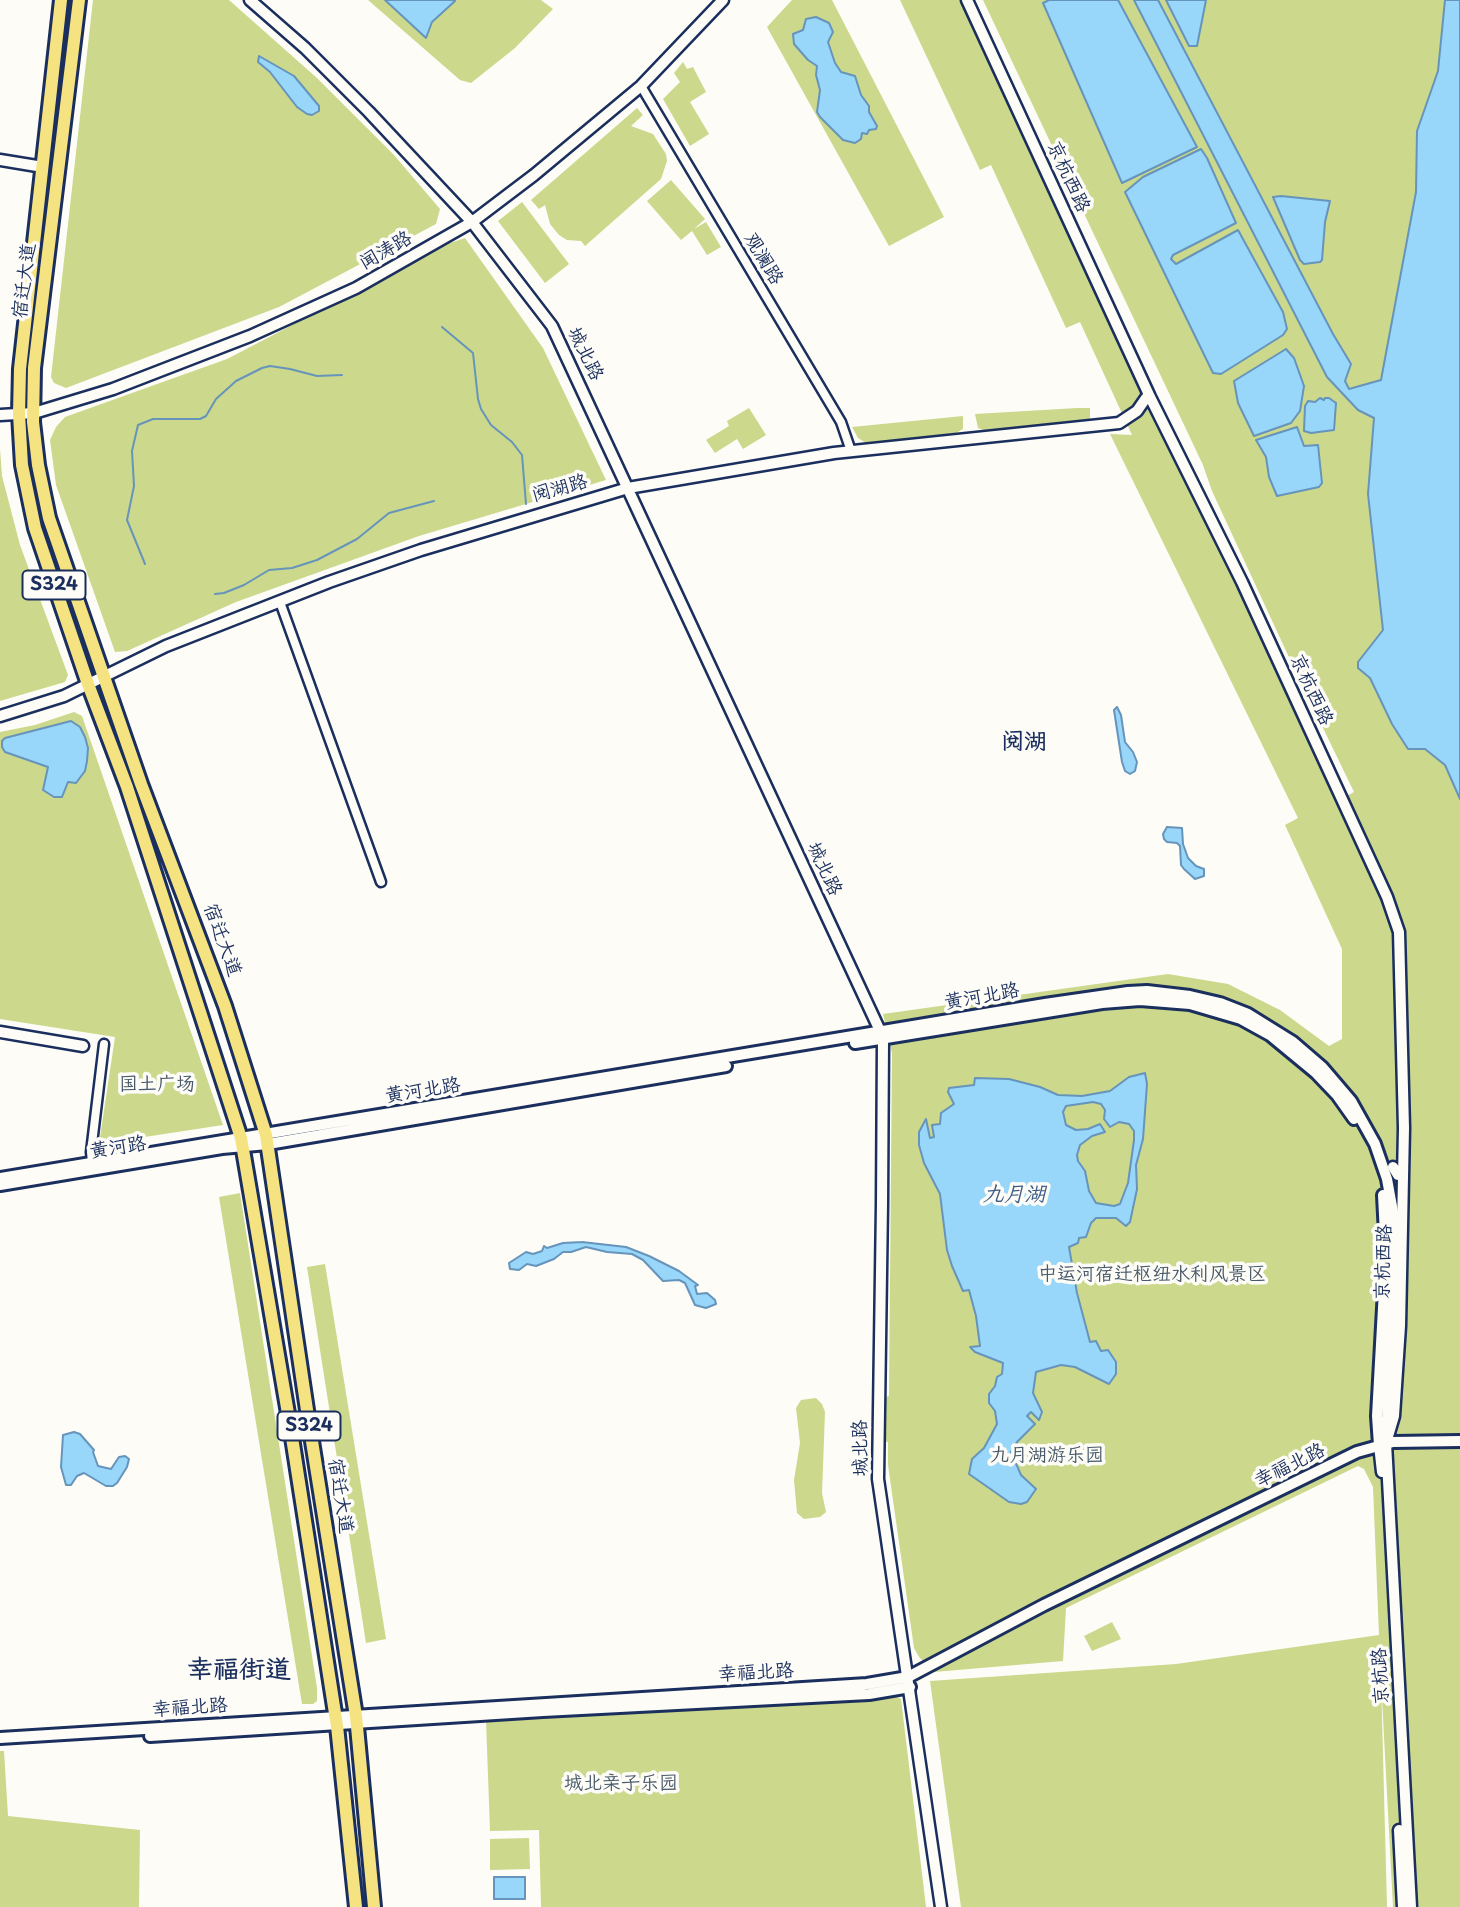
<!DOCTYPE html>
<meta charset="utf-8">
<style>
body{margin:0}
canvas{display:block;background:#fdfcf7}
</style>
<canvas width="1460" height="1907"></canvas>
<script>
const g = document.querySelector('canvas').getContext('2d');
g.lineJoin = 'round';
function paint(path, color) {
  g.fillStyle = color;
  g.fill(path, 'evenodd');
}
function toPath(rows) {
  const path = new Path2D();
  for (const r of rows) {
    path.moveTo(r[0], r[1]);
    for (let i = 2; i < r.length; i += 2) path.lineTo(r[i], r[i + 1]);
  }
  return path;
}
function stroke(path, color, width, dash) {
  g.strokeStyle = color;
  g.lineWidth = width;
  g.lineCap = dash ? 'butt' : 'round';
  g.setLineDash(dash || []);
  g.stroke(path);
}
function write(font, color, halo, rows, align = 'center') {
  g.font = font + ' "Playpen Sans","LXGW WenKai TC",sans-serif';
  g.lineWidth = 7;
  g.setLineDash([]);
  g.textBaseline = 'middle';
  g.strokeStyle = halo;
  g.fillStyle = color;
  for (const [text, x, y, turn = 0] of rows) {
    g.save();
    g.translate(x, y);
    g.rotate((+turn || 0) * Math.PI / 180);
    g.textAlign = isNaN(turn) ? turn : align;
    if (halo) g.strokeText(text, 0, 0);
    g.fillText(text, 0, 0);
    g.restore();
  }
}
paint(toPath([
 [93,0,229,0,317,78,394,155,440,209,436,224,279,307,66,388,54,383,51,377],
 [368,0,541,0,553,9,515,48,471,83,460,80],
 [792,0,832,0,944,217,889,246,767,27],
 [900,0,961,0,1338,801,1354,792,1293,666,1212,491,1203,465,983,0,1460,0,1460,1907,1393,1907,1381,1680,1387,1907,961,1907,930,1681,1176,1664,1379,1635,1373,1487,1364,1469,1358,1466,1066,1608,1063,1661,934,1672,919,1657,914,1648,888,1465,888,1442,885,1442,885,1397,889,1396,892,1053,883,1014,1168,974,1228,984,1280,1010,1329,1046,1342,1039,1342,949,1285,825,1298,818,1110,434,1132,435,1080,322,1066,328,991,165,980,170],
 [683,62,687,69,693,67,706,92,690,102,709,134,690,146,663,99,680,82,674,73],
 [637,108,643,115,631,126,653,134,666,154,667,161,661,179,585,246,581,241,567,240,559,235,550,224,545,205,539,209,531,200],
 [671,180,705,219,694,229,706,222,721,247,707,255,692,231,681,240,647,201],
 [522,202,569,264,545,283,498,221],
 [465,238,543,348,606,480,419,536,236,602,127,651,115,652,56,485,50,440,56,427,65,417,227,359,450,243],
 [749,408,766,435,743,449,737,439,715,453,706,440,729,426,727,421],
 [1077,408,1090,408,1090,422,1085,425,986,431,978,428,975,414],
 [963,416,963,429,956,433,866,443,858,438,852,427],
 [0,449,2,476,20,545,68,675,65,682,0,701],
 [74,712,82,716,223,1125,99,1144,115,1037,0,1019,0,732,35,725],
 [240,1193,317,1688,317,1701,313,1704,302,1704,219,1197],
 [325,1264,386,1639,366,1643,307,1267],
 [816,1398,822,1404,825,1412,822,1493,826,1512,820,1517,804,1519,797,1513,794,1480,800,1443,796,1408,801,1400],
 [1112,1622,1121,1639,1092,1651,1084,1636],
 [892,1695,901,1699,926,1907,541,1907,539,1830,490,1831,486,1720],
 [0,1751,4,1751,8,1816,140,1830,139,1907,0,1907],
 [529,1838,530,1869,490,1870,490,1839]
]), '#ccd88c');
const water = toPath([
 [385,0,455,0,455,1,432,22,426,38,385,0],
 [1049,0,1118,0,1197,147,1122,183,1043,3,1049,0],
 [1134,0,1158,0,1333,334,1351,364,1345,381,1349,389,1381,380,1416,192,1417,131,1438,71,1445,0,1460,0,1460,799,1445,765,1425,749,1408,749,1392,724,1370,678,1358,668,1358,662,1383,630,1368,494,1374,418,1358,410,1327,377,1134,0],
 [1166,0,1206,0,1197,46,1189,46,1166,0],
 [816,17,829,23,833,32,828,42,835,63,841,72,855,76,861,95,869,106,869,112,877,126,876,129,869,130,867,134,862,133,861,139,855,143,843,140,820,117,817,112,820,90,816,75,817,66,808,60,794,44,793,34,803,30,806,19,816,17],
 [259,56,294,76,319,106,319,111,312,115,307,114,297,107,270,72,258,62,259,56],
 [1201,149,1207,158,1236,223,1173,255,1171,259,1176,264,1238,230,1283,312,1287,329,1283,335,1221,374,1213,373,1125,192,1143,177,1201,149],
 [1281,196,1330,201,1325,222,1322,260,1320,262,1304,264,1300,260,1273,197,1281,196],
 [1286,349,1294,358,1304,386,1300,411,1291,423,1254,436,1238,403,1234,381,1286,349],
 [1320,398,1324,400,1325,398,1329,398,1336,403,1334,430,1311,433,1304,431,1305,406,1308,401,1315,402,1320,398],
 [1297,427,1304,446,1318,445,1322,483,1319,487,1277,496,1269,477,1266,457,1256,440,1297,427],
 [1117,707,1121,715,1125,742,1133,752,1137,762,1135,771,1130,774,1125,771,1122,762,1114,710,1117,707],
 [71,721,80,727,85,737,88,748,87,761,85,771,76,783,68,782,62,797,54,797,43,790,48,767,5,752,2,747,2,741,5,738,71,721],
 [1167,827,1182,828,1183,844,1188,858,1196,866,1204,869,1204,876,1195,879,1184,869,1181,865,1180,846,1177,843,1167,842,1164,839,1163,834,1167,827],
 [1145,1073,1147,1084,1143,1139,1136,1165,1137,1189,1130,1222,1126,1226,1116,1218,1096,1218,1091,1223,1086,1237,1079,1238,1078,1243,1069,1247,1077,1293,1090,1342,1096,1341,1101,1351,1108,1350,1116,1362,1116,1374,1109,1384,1075,1367,1061,1365,1036,1372,1033,1393,1042,1412,1039,1420,1031,1412,1027,1416,1035,1424,1017,1442,1011,1452,1021,1475,1036,1489,1027,1502,1021,1504,1009,1502,969,1474,972,1459,984,1448,997,1424,995,1411,989,1403,989,1394,995,1386,997,1377,1002,1374,1003,1363,975,1352,970,1347,980,1346,976,1316,969,1290,963,1291,952,1266,947,1250,940,1194,924,1163,919,1145,919,1132,926,1119,930,1138,934,1137,932,1125,940,1124,941,1113,954,1104,948,1092,949,1088,974,1085,975,1078,1009,1079,1040,1087,1058,1095,1082,1096,1110,1091,1129,1077,1145,1073],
 [1093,1102,1101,1104,1105,1110,1104,1119,1110,1127,1119,1122,1129,1124,1134,1131,1134,1140,1128,1183,1120,1204,1114,1206,1096,1203,1089,1191,1085,1171,1078,1161,1077,1155,1080,1145,1092,1136,1105,1132,1100,1124,1088,1129,1076,1130,1066,1125,1063,1112,1066,1106,1093,1102],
 [582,1242,626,1247,649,1256,679,1271,698,1285,695,1286,697,1294,707,1293,715,1300,716,1304,706,1308,695,1305,685,1283,679,1280,663,1281,643,1260,632,1254,607,1252,586,1247,571,1252,563,1252,554,1259,536,1266,527,1264,519,1270,510,1269,509,1263,526,1252,533,1254,542,1251,544,1246,547,1248,563,1243,582,1242],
 [74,1432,80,1434,94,1450,93,1452,98,1466,111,1469,119,1457,125,1456,129,1459,127,1467,117,1483,113,1486,106,1486,84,1473,77,1476,71,1485,66,1485,61,1467,63,1435,74,1432],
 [494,1877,525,1877,525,1899,494,1899,494,1877]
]);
paint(water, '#98d7f9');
stroke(water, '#6694bb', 2);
stroke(toPath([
 [442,327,473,353,478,399,481,409,491,425,512,442,522,455,526,504],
 [145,564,127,520,134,486,132,451,138,425,153,419,200,419,206,416,216,399,236,381,262,368,270,366,290,369,317,376,342,375],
 [215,594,224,593,244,585,269,570,292,568,317,560,357,539,389,513,434,501]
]), '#6694bb', 2);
const minor = toPath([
 [641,86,841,422,851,451],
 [280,602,381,882],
 [92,1162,91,1152,104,1044]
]);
const tertiary = toPath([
 [250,0,305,48,369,112,472,222,552,326,881,1033,883,1041,882,1204,878,1479,941,1907],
 [967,0,1150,397,1242,582,1387,897,1399,932,1404,1128,1400,1326,1394,1416,1386,1443,1411,1907],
 [0,160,43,167],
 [0,415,34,413,113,389,250,336,356,288,472,222,534,175,641,86,723,0],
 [0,716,64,696,166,646,329,582,421,550,628,488,834,453,1119,423,1137,411,1146,398,1150,397],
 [0,1032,83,1046],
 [1393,1167,1398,1175,1403,1171],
 [1379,1445,1382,1472],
 [1399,1830,1403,1907]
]);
const secondary = toPath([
 [855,1043,1102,1003,1140,1000,1190,1004,1241,1019,1270,1035,1316,1073,1337,1095,1354,1119],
 [0,1178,1045,1004,1128,992,1147,991,1190,996,1220,1003,1248,1014,1293,1042,1322,1067,1351,1101,1375,1144,1387,1179,1393,1212,1394,1253,1386,1443],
 [0,1185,222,1148,268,1144,726,1066],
 [1379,1445,1377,1416,1386,1254,1383,1195],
 [150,1736,543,1711,869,1694,910,1687],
 [0,1738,867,1684,908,1677,1044,1605,1357,1452,1393,1442,1460,1441]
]);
const primary = toPath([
 [61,0,20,369,19,414,22,465,35,528,88,684,127,787,241,1138,291,1431,337,1726,356,1907],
 [79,0,34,368,33,422,38,465,49,518,141,784,225,1006,266,1135,307,1410,356,1716,374,1907]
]);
stroke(minor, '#1b2f5e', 13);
stroke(tertiary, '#1b2f5e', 15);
stroke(secondary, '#1b2f5e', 16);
stroke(primary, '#1b2f5e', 18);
stroke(minor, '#fdfcf7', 8);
stroke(tertiary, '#fdfcf7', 10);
stroke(secondary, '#fdfcf7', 10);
stroke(primary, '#f5e382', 12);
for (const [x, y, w] of [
 [54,585,63],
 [309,1426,63]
]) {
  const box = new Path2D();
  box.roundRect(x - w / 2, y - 14.5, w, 29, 5);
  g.fillStyle = '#fdfcf7';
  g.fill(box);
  stroke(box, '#1b2f5e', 2);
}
write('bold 18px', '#1b2f5e', null, [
 ["S324",54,585],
 ["S324",309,1426]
]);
write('19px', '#1b2f5e', '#fdfcf7', [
 ["京杭西路",1068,177,65],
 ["闻涛路",386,251,-30],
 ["观澜路",763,259,59],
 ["宿迁大道",25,281,-83],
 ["城北路",585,354,64],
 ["阅湖路",560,489,-16],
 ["京杭西路",1311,690,65],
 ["城北路",824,869,65],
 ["宿迁大道",222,940,70],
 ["黄河北路",982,997,-10],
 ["黄河北路",423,1091,-9],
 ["黄河路",118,1148,-9],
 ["京杭西路",1384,1262,-88],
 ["城北路",861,1448,-91],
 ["幸福北路",1290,1466,-26],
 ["宿迁大道",340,1496,81],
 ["幸福北路",756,1673,-3],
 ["京杭路",1381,1676,-93],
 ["幸福北路",190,1708,-4]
]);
write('19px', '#47596a', '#fdfcf7', [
 ["国土广场",157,1085],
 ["中运河宿迁枢纽水利风景区",1152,1275],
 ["九月湖游乐园",1047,1456],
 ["城北亲子乐园",621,1784]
]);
write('italic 21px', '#3a5985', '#fdfcf7', [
 ["九月湖",1014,1195]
]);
write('bold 23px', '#1b2f5e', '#fdfcf7', [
 ["阅湖",1024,743]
]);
write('bold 26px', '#1b2f5e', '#fdfcf7', [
 ["幸福街道",239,1671]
]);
</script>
